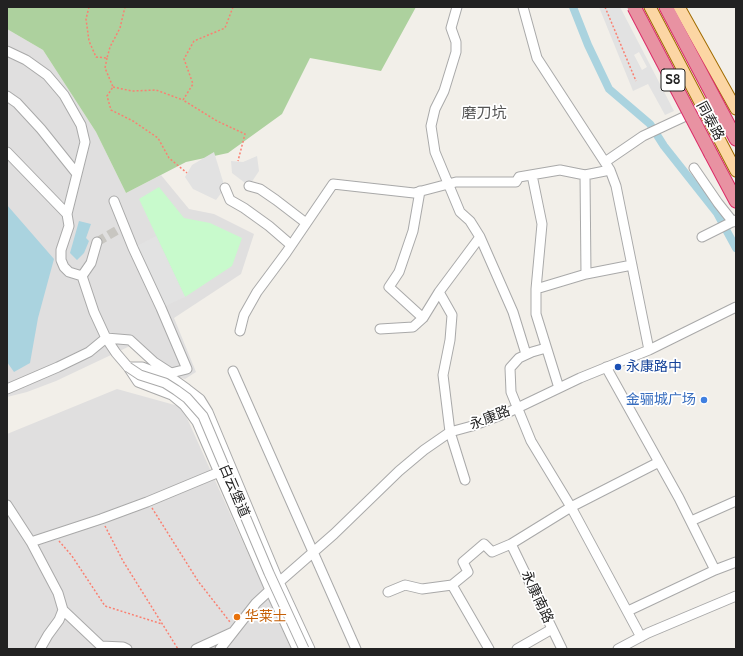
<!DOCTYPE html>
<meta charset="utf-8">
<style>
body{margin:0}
#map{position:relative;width:743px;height:656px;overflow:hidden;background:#f2efe9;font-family:Cabin,sans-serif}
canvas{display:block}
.frame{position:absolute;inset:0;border:8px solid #222;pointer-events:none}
</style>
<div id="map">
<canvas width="743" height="656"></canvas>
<div class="frame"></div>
</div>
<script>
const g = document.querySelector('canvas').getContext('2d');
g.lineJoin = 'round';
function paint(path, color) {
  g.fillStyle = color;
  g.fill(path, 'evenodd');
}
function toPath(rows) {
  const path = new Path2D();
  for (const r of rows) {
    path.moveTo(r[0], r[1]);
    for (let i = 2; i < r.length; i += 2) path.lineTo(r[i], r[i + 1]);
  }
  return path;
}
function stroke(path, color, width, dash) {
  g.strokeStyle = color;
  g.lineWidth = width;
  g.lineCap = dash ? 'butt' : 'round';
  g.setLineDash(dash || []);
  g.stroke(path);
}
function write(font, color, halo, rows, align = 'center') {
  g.font = font + ' Cabin,"Noto Sans SC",sans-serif';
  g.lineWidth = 3.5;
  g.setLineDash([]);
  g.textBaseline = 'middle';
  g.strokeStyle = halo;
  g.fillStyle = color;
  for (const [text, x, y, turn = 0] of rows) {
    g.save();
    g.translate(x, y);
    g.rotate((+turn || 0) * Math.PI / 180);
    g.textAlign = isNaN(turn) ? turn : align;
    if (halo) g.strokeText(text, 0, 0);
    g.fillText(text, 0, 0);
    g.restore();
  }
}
paint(toPath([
 [7,29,43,50,96,132,126,193,161,175,189,209,214,214,254,234,241,274,174,318,196,372,185,379,167,374,130,346,56,381,27,392,7,397],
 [117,389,182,407,291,649,7,649,7,434]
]), '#e0dfdf');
paint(toPath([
 [7,7,416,7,381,71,310,58,282,114,228,153,186,162,126,193,96,132,43,50,7,29]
]), '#add19e');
paint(toPath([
 [159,187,184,218,210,223,242,238,232,266,185,297,139,199]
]), '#c8facc');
paint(toPath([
 [599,7,620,7,674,111,665,115,648,84,633,91],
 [639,52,647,67,642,70,634,55],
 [214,152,225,188,216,200,193,189,185,177,192,165],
 [257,156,259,171,249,186,232,173,231,161,243,162],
 [156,236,185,297,161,308,133,248]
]), '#e2e2e2');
paint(toPath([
 [7,205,54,259,38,318,30,363,14,372,7,362],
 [79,221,91,224,86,238,89,241,84,253,77,260,70,253]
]), '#aad3df');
stroke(toPath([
 [573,7,588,45,609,89,650,124,664,146,717,213,736,248]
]), '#aad3df', 8);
stroke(toPath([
 [97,242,124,226]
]), '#c8c6c1', 9, [9, 4.5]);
const minor = toPath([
 [457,7,451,28,456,42,456,52,444,91,435,109,431,126,435,152,460,212,470,221,480,237,513,312,526,354],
 [523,7,537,58,610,170,616,186,649,350],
 [7,51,26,60,47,75,64,95,81,125,85,142,67,214,69,226,61,250,61,260,64,267,69,272,82,276],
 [7,96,17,103,41,129,77,174],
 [7,152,67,214],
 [605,162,643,136,703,108],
 [694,168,718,203,733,222],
 [532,175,542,224,536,289,536,314,559,388],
 [585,175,586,274],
 [249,186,260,189,276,200,306,223],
 [225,188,230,200,244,208,269,226,291,245],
 [420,191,413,231,399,272,389,287,423,318],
 [702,237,736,220],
 [97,242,91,263,82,276,94,312,106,338,116,353,128,367,138,382,172,395,184,405,197,422,270,590,297,649],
 [536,289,586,274,632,265],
 [439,292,452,315,450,340,443,375,450,432,465,480],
 [380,329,413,327,423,318,439,292,480,237],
 [240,331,244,315,257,292,286,253,333,184,414,193,456,182,516,182,519,177,560,170,585,175,610,170],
 [546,348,532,352,519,358,510,368,511,392,531,441,571,507,641,637],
 [128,367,142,367,173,379,187,389,200,399,208,412,279,582,310,649],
 [606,367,679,498,715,570],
 [233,371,356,649],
 [7,389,58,367,89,352,106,338,130,340,154,362,171,373,187,369,161,308,133,248,114,201],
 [7,505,31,542,58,593,63,610,59,620,48,635,40,649],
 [691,521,736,501],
 [31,542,101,519,147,502,224,470],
 [511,544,562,649],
 [452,585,489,649],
 [388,592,405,585,422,589,452,585,468,572,463,562,484,544,492,552,511,544,571,507,659,462],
 [63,610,101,646,123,647,127,649],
 [628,611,715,570,736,562],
 [196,649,233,632],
 [220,649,256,603,270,590,334,534,399,471,424,450,450,432,472,426,509,412,580,378,649,350,736,307],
 [517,649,552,629],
 [618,649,648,633,736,596]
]);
const major = toPath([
 [650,7,736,171],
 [679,7,736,109]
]);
const highway = toPath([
 [666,7,736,139],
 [711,154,736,201]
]);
stroke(minor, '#a9a9a9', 11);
stroke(major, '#a06b00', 13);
stroke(highway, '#dc2a67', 15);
stroke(toPath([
 [89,7,86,19,89,41,96,57,107,58,110,47,120,28,125,7],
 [233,7,225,28,194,41,184,59,193,84,183,100,217,121,245,134,238,161],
 [605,7,636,81],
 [107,58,105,68,113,87,107,96,111,110,133,121,158,138,169,158,187,173],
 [113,87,132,91,156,90,183,100],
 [152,508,198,581,230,622],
 [105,526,123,561,178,649],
 [59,541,72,556,105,606,162,624]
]), '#fa8072', 1.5, [2, 2]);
stroke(minor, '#fff', 9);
stroke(major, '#fcd6a4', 11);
stroke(highway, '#e892a2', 13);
const minorBridge = toPath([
 [128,367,140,375,165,383,176,390,187,398,203,416,269,573,304,649]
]);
const highwayBridge = toPath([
 [634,7,711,154]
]);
stroke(minorBridge, '#a9a9a9', 11, []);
stroke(highwayBridge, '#dc2a67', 15, []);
stroke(minorBridge, '#fff', 9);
stroke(highwayBridge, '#e892a2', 13);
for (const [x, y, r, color] of [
 [618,367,4,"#1a4fb4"],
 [704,400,4,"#3f7fe0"],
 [237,617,4,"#e8710a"]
]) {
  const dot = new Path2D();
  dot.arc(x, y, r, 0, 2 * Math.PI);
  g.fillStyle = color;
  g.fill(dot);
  stroke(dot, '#fff', 1.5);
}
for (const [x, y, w] of [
 [673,80,24]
]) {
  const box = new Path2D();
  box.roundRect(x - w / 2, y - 11, w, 22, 3);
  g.fillStyle = '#fff';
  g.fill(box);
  stroke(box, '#222', 1);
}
write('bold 13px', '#222', null, [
 ["S8",673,80]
]);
write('14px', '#222', '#fff', [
 ["同泰路",710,121,62],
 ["永康路",490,418,-21],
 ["白云堡道",234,491,67],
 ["永康南路",537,597,65]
]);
write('14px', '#164399', '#fff', [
 ["永康路中",626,367]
], 'left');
write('14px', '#366cbe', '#fff', [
 ["金骊城广场",696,400]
], 'right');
write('14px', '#c56008', '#fff', [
 ["华莱士",245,617]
], 'left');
write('15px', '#555', '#fff', [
 ["磨刀坑",484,114]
]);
</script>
